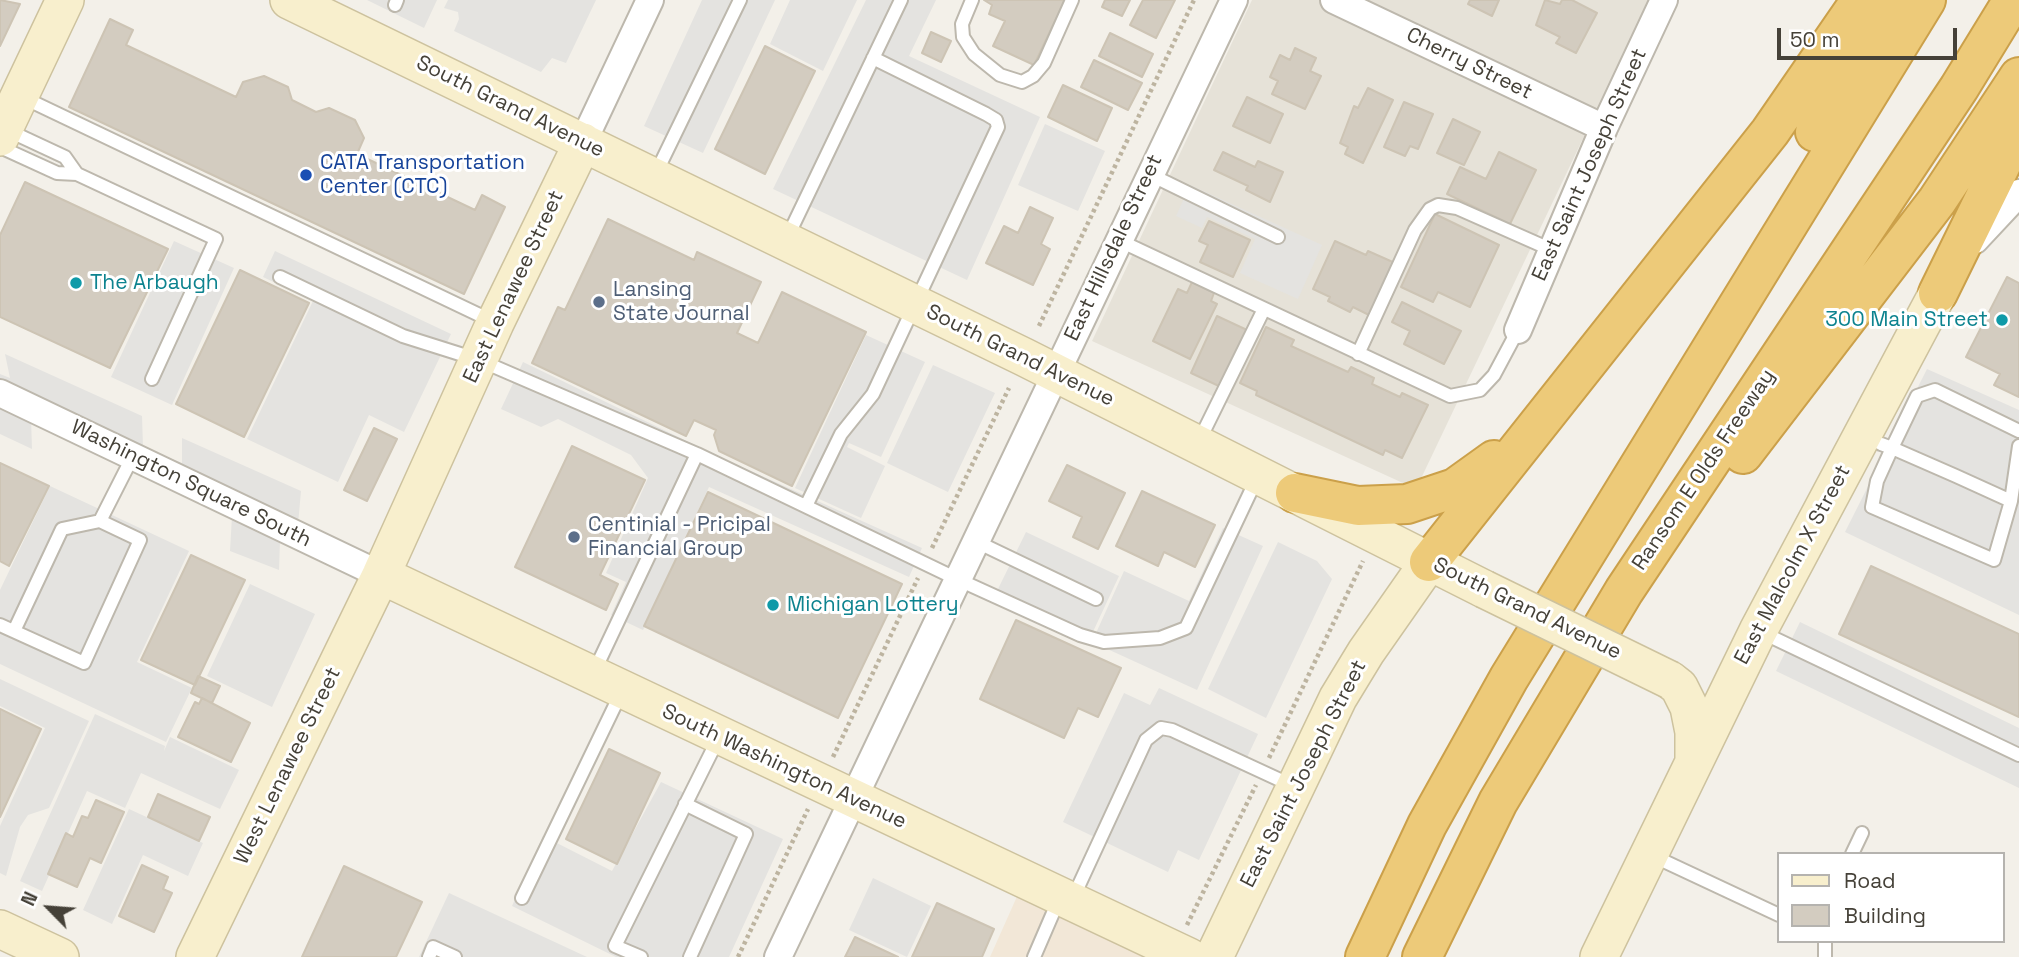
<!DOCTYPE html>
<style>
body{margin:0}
#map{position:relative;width:2019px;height:957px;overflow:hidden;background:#f3f0e9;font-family:"Space Grotesk",sans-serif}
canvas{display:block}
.legend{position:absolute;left:1777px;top:852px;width:228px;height:91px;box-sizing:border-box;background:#fff;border:2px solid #b5b3af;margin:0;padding:9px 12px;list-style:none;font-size:21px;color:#454138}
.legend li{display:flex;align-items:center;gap:14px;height:35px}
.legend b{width:35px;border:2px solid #b5b3af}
.north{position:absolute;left:14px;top:873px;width:70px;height:70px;-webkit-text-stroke:5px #fff;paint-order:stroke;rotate:295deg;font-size:19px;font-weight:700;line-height:28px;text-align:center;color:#454138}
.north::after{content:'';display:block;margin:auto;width:24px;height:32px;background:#454138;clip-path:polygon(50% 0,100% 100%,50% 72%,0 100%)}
.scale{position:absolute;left:1777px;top:28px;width:180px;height:32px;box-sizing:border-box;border:4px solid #454138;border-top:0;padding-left:9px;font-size:21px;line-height:24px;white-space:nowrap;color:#454138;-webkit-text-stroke:5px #fff;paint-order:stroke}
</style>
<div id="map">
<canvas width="2019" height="957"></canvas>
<ul class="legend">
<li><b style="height:9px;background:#f8efcd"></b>Road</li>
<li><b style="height:19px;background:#d3ccc0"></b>Building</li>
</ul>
<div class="north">N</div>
<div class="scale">50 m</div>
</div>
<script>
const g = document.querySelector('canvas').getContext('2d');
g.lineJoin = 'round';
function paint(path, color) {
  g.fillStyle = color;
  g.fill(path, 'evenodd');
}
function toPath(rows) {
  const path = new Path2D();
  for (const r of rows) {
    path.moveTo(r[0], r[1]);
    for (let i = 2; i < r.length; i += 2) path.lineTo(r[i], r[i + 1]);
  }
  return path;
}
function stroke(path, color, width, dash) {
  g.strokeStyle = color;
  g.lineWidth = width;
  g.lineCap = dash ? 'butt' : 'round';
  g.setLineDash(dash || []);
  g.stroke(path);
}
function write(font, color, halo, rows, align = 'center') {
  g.font = font + ' "Space Grotesk",sans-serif';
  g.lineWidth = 6;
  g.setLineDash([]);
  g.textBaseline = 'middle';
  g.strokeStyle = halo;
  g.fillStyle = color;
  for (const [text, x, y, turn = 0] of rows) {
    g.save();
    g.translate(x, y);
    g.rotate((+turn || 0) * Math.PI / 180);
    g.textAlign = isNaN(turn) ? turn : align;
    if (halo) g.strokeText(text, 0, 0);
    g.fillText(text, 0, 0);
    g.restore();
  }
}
paint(toPath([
 [1252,0,1649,0,1416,489,1092,341]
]), '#e6e2d8');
paint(toPath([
 [1019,892,1156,957,990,957]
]), '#f2e7d7');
paint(toPath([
 [367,0,437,0,424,28],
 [448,0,596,0,566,63,552,58,541,72,454,31,459,19,458,12,444,8],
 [702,0,775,0,703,153,644,126],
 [790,0,857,0,823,71,770,44],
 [866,0,936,0,909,56,1040,117,967,280,773,189],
 [1045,124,1105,151,1078,211,1018,185],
 [1190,185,1322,245,1298,299,1240,273,1255,239,1207,217,1202,228,1176,216],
 [174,241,234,268,172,405,111,377],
 [275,251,451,334,404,432,369,415,338,482,247,439,313,301,263,277],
 [866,335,925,362,881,457,849,443,847,447,885,466,861,518,795,488],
 [5,354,142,416,143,447,182,463,182,438,301,491,296,547,280,541,279,570,230,551,232,516,31,418,32,449,0,434,0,374,10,378],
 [523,362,722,458,922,548,909,577,709,487,643,630,611,615,626,582,606,573,648,478,631,455,558,419,541,427,501,409],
 [933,365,995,393,948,492,887,463],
 [1927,369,2019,410,2019,615,1845,532],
 [50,486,189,551,137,662,192,688,166,742,0,664,0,590],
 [1223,528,1263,546,1197,690,1092,642,1124,571,1189,601],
 [1026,532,1119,576,1091,636,997,591],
 [1278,542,1317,561,1332,579,1266,718,1208,689],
 [250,584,315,614,272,707,207,676],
 [1800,622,2019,728,2019,788,1776,671],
 [0,679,89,721,49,808,28,815,20,827,6,876,0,873,0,826,45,728,0,706],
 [1159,688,1258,734,1199,860,1178,850,1168,872,1063,822,1124,693,1150,705],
 [95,714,165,746,164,751,170,737,239,770,220,809,141,773,125,808,87,791,42,891,20,881],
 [661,782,783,839,729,957,616,957,512,906,543,836,612,871],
 [129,809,203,843,188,876,143,855,112,924,83,910],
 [873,878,931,906,907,957,849,930],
 [449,893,587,957,419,957]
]), '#e4e3e0');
const building = toPath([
 [0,0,20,4,0,46,0,0],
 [984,0,1065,0,1034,65,993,46,1005,21,989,14,992,5,984,0],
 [1105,0,1130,0,1122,16,1102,7,1105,0],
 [1143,0,1175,0,1156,38,1130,25,1143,0],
 [1470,0,1499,0,1492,16,1468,4,1470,0],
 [1545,0,1560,4,1562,0,1572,0,1597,13,1576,53,1556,43,1560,37,1536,25,1545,0],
 [110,19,133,30,126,45,236,97,243,82,264,76,288,87,292,100,316,112,329,108,355,120,364,138,357,154,475,210,482,195,505,207,464,294,69,107,110,19],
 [931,32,951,41,941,62,922,53,931,32],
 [1110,33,1153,54,1142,77,1099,56,1110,33],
 [765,46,815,71,765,174,715,149,765,46],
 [1295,48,1316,58,1310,71,1321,76,1305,109,1272,94,1278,81,1270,77,1280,55,1290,60,1295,48],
 [1094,60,1142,83,1128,110,1081,87,1094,60],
 [1063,85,1112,108,1097,141,1048,117,1063,85],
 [1368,88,1393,100,1363,163,1345,154,1348,147,1340,143,1354,106,1358,108,1368,88],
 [1247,97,1283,114,1270,143,1233,126,1247,97],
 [1404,102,1433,114,1418,149,1410,146,1405,156,1384,147,1404,102],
 [1453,119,1480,132,1464,165,1437,153,1453,119],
 [1223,152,1255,167,1258,161,1283,172,1270,202,1246,190,1248,186,1214,170,1223,152],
 [1499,152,1536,170,1510,224,1447,194,1460,167,1486,179,1499,152],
 [25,182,168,249,110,368,0,317,0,235,25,182],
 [1030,207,1053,218,1041,244,1050,249,1033,285,986,263,1004,226,1018,233,1030,207],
 [1435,214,1499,245,1470,307,1438,292,1433,302,1401,287,1435,214],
 [608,219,694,260,697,252,761,282,737,333,758,343,782,292,866,332,792,486,719,451,714,435,716,430,694,420,686,436,532,363,558,307,565,310,608,219],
 [1209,221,1250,240,1233,277,1200,262,1208,245,1199,241,1209,221],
 [1335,241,1366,255,1368,251,1395,263,1371,316,1353,307,1350,312,1328,301,1330,297,1313,289,1335,241],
 [240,270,309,303,244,437,176,404,240,270],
 [2007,277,2019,283,2019,397,1994,385,2000,374,1966,357,2007,277],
 [1192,282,1214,293,1211,301,1217,304,1190,359,1153,341,1178,289,1187,293,1192,282],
 [1402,302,1461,331,1444,364,1404,344,1410,331,1392,322,1402,302],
 [1217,316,1247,330,1221,387,1191,373,1217,316],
 [1266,327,1294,340,1291,346,1348,372,1351,367,1374,378,1372,384,1400,397,1402,393,1428,405,1402,458,1385,450,1383,455,1256,395,1257,391,1240,383,1266,327],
 [374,428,397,439,367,501,344,490,374,428],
 [572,446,645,480,600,575,618,584,606,610,515,567,572,446],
 [0,463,49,486,9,566,0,561,0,463],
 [1067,465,1125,493,1098,549,1073,537,1082,517,1049,501,1067,465],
 [1142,491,1215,525,1195,567,1164,552,1158,566,1116,546,1142,491],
 [708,492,902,584,838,718,644,626,708,492],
 [191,555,245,580,195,685,141,660,191,555],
 [1871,566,2019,634,2019,717,1839,634,1871,566],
 [1016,620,1121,668,1098,717,1078,708,1064,738,980,699,1016,620],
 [198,676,220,686,212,703,191,693,198,676],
 [202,698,250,723,231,762,178,737,195,702,199,704,202,698],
 [0,709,41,729,0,817,0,709],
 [609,749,660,773,617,864,566,839,609,749],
 [158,794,210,817,199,841,148,817,158,794],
 [96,800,124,812,101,863,90,858,77,887,48,874,66,833,73,837,82,816,88,818,96,800],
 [142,865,168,877,163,889,172,893,154,932,119,916,142,865],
 [344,866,422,902,396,957,302,957,344,866],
 [937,903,994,929,982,957,912,957,937,903],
 [855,937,898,957,845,957,855,937]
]);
paint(building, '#d3ccc0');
stroke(building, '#cdc4b4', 2);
const lane = toPath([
 [972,0,962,24,963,37,974,54,1000,75,1022,82,1033,76,1044,63,1072,0],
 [395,5,397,0],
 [22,97,492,321],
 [5,129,65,157,77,174],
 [0,147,57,173,77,174,216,239,152,379],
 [656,173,740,0],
 [1149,174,1278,237],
 [787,238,901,0],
 [1118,240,1450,396,1480,390,1494,375,1518,330],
 [280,277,403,336,479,360,697,454],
 [1358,354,1415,230,1430,209,1438,205,1457,208,1552,250],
 [1865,436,1881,444,1892,448,1956,476,2011,501,1994,560,1872,507,1877,481,1892,448,1917,396,1935,390,2019,431],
 [1199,441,1264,309],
 [2011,501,2019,446],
 [806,506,841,434,873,394,998,127,996,120,986,114,873,58],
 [975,541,1096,599],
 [0,625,84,663,140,540,100,521],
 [14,631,62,529,100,521,133,456],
 [1761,632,2019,755],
 [594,672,697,454,957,579,1080,635,1104,642,1160,638,1186,628,1257,478],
 [685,804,746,834,690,957],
 [1852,854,1862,833],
 [1653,856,1779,915],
 [522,898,621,693],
 [1073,898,1146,740,1161,728,1172,730,1293,786],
 [1825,941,1825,957],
 [429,957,433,947,455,957],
 [641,957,615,946,718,739],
 [1034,957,1059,899]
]);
const street = toPath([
 [1334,0,1604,128],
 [583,142,650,0],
 [1975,240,2019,193],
 [1518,330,1604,128,1664,0],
 [0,393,381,575],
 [778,957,1234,0]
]);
const secondary = toPath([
 [289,0,1024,357,1484,589],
 [0,137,65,0],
 [381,575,1189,957],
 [1670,680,1679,687,1689,707,1694,732,1694,758],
 [0,929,60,957],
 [195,957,381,575,495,323,583,142],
 [1214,957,1338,698,1366,652,1429,562],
 [1599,957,1758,631,1938,293]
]);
const highway = toPath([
 [1815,132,1890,0],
 [1938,293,2019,128],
 [1743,454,1937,201,2019,77],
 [1295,493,1358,506,1407,504,1455,488,1494,460],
 [1429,562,1770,132,1861,0],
 [1365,957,1427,825,1509,678,1926,0],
 [1422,957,1498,802,1624,591,1959,88,2013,0]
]);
stroke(lane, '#bdb8ad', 16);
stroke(street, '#bdb8ad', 30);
stroke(secondary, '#cdc29e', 40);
stroke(highway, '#cba04a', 42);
stroke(toPath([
 [1039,326,1194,0],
 [932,548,1009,388],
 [833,757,918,578],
 [1269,758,1363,561],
 [1187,925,1256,785],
 [738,957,808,809]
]), '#bdb4a0', 4.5, [3.5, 3.5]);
stroke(lane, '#fff', 12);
stroke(street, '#fff', 26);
stroke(secondary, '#f8efcd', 37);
stroke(highway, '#edca79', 38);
const secondaryBridge = toPath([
 [1484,589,1670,680]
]);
stroke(secondaryBridge, '#cdc29e', 40, []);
stroke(secondaryBridge, '#f8efcd', 37);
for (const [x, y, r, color] of [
 [306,175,7,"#1a4fb4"],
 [76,283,7,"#0f9aa8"],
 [599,302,7,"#5c6f8a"],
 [2002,320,7,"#0f9aa8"],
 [574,537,7,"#5c6f8a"],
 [773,605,7,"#0f9aa8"]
]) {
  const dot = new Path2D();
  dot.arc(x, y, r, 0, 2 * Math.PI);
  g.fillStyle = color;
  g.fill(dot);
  stroke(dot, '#fff', 2.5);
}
write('21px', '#454138', '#fff', [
 ["Cherry Street",1469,64,26],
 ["South Grand Avenue",510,107,26],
 ["East Saint Joseph Street",1590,165,-66],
 ["East Hillsdale Street",1114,248,-65],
 ["East Lenawee Street",514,287,-65],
 ["South Grand Avenue",1020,356,26],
 ["Ransom E Olds Freeway",1704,470,-56],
 ["Washington Square South",191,484,26],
 ["East Malcolm X Street",1793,565,-62],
 ["South Grand Avenue",1527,609,26],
 ["West Lenawee Street",288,766,-64],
 ["South Washington Avenue",784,767,25],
 ["East Saint Joseph Street",1304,774,-63]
]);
write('21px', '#164399', '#fff', [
 ["CATA Transportation",320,163],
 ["Center (CTC)",320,187]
], 'left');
write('21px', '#0d838f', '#fff', [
 ["The Arbaugh",90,283],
 ["300 Main Street",1988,320,"right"],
 ["Michigan Lottery",787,605]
], 'left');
write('21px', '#4e5e75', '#fff', [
 ["Lansing",613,290],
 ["State Journal",613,314],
 ["Centinial - Pricipal",588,525],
 ["Financial Group",588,549]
], 'left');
</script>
